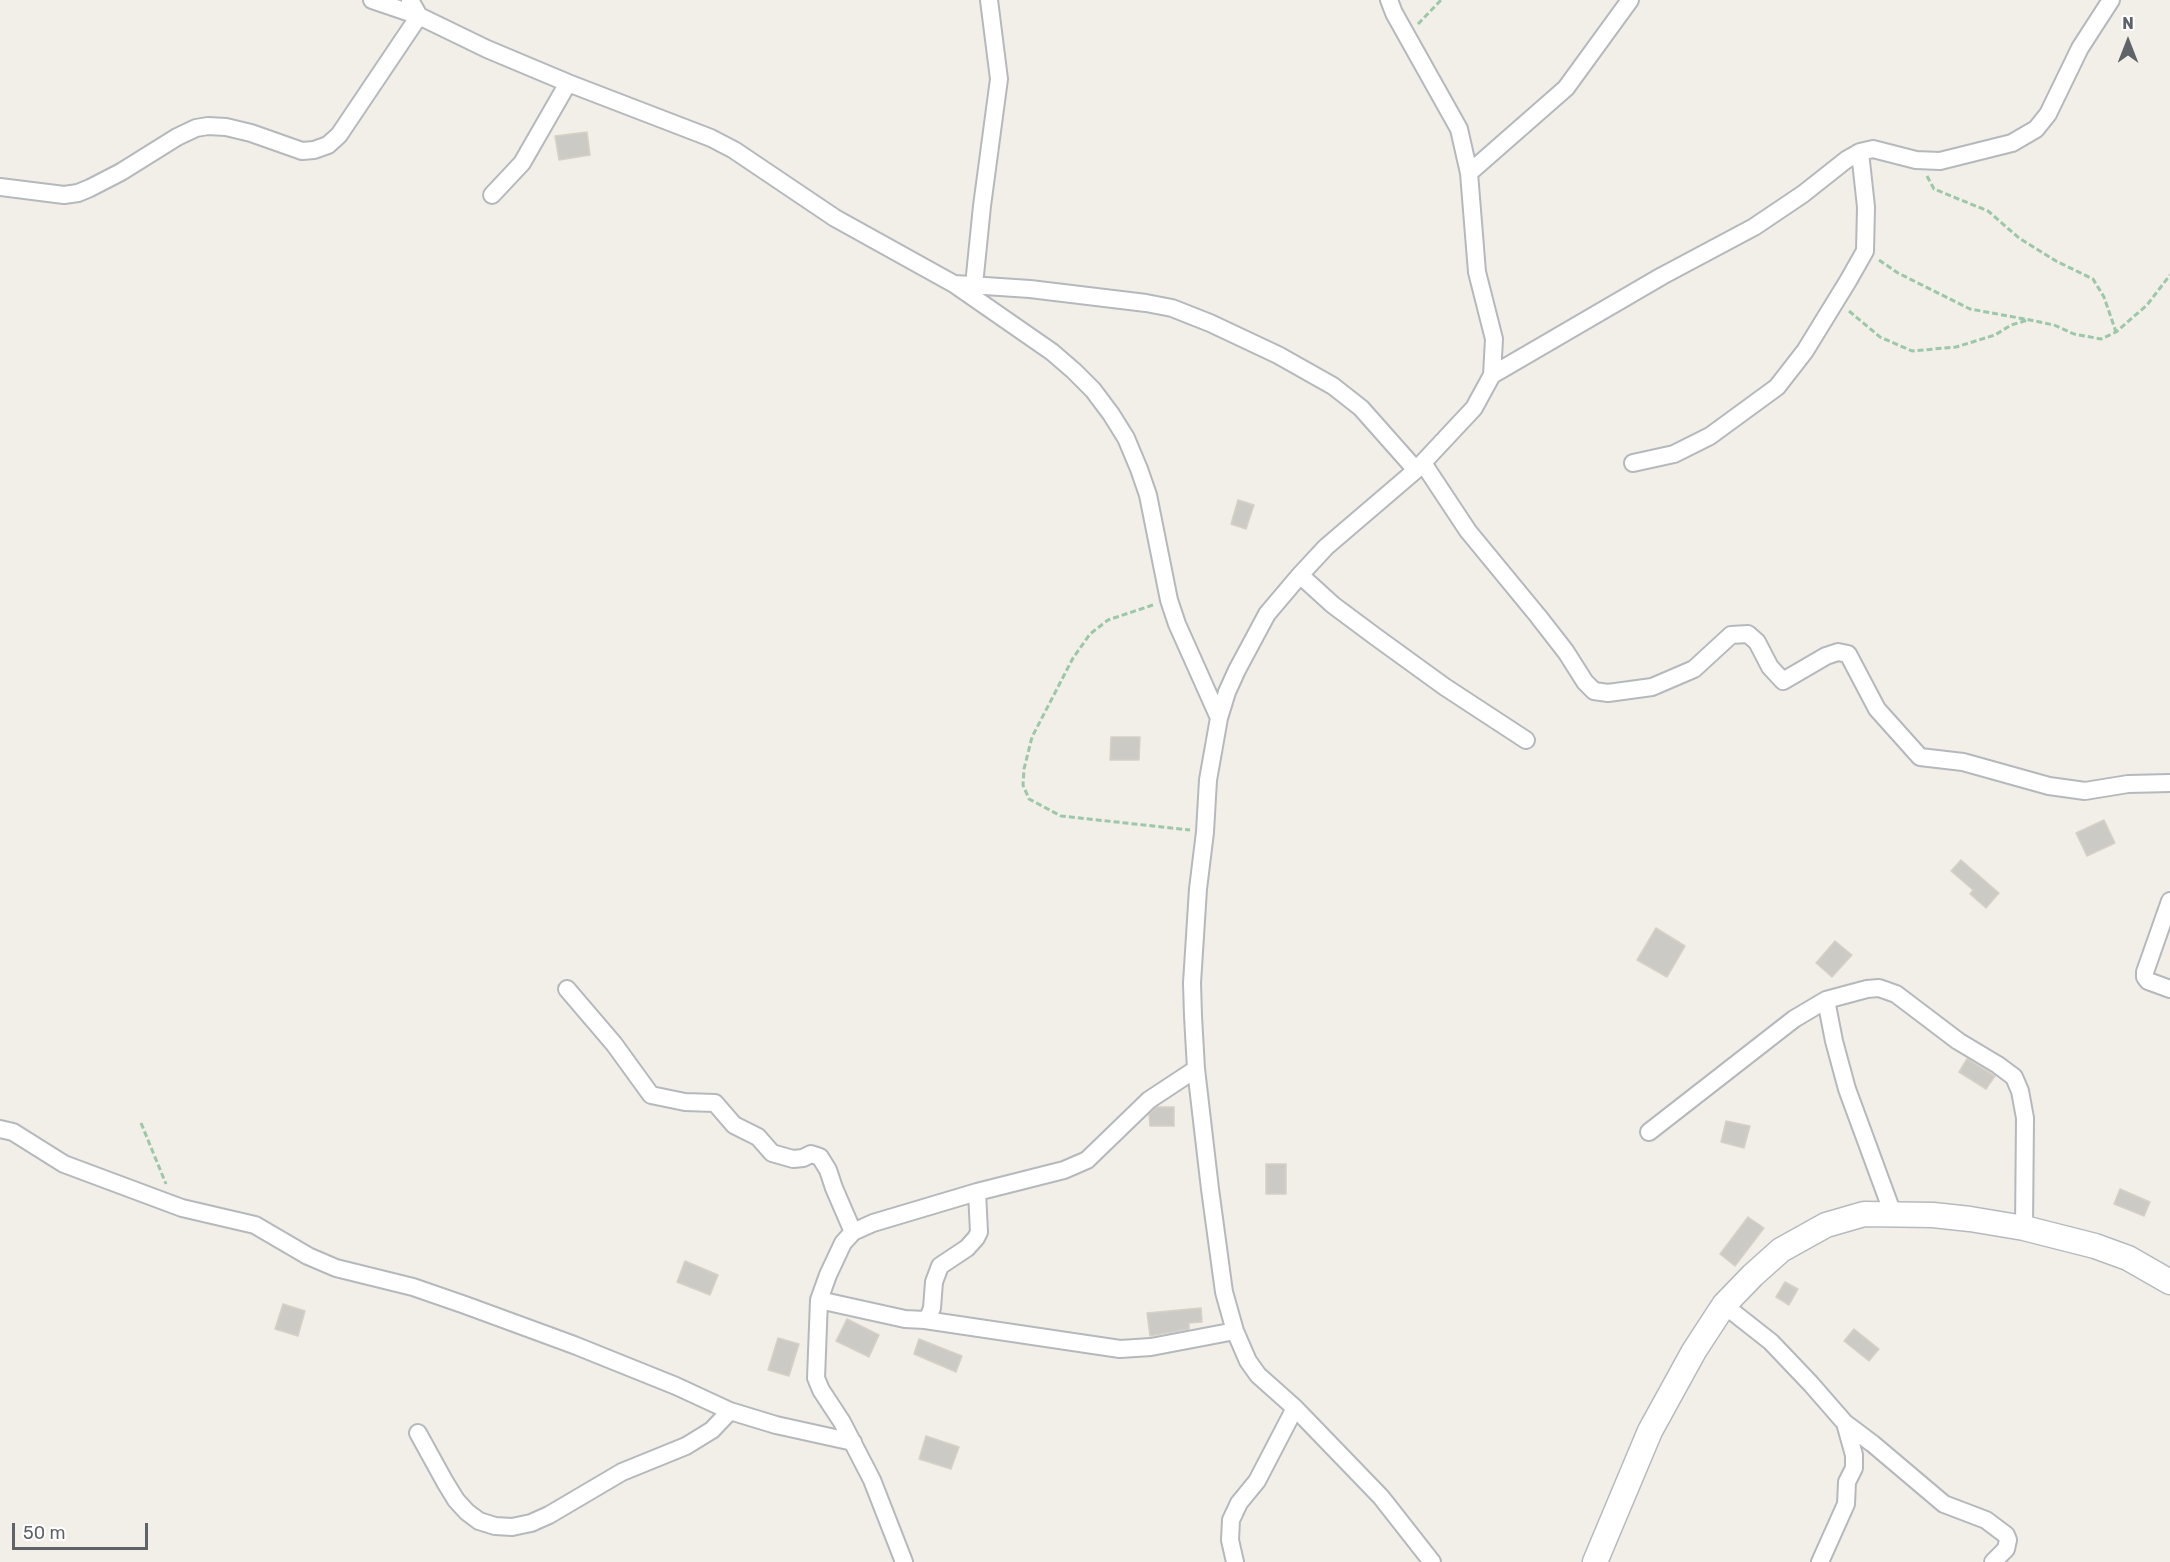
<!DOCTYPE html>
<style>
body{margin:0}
#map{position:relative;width:2170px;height:1562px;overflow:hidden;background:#f1efe8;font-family:Rubik,sans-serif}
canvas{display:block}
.north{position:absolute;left:2098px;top:12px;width:60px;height:60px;-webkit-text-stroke:4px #fff;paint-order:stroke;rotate:0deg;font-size:16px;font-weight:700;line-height:24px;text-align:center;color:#5f6368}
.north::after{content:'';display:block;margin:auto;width:21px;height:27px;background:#5f6368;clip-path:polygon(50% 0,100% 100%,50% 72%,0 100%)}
.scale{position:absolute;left:12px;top:1523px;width:136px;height:27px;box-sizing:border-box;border:3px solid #5f6368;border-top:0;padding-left:8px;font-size:18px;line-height:21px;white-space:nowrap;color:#5f6368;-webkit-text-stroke:4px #fff;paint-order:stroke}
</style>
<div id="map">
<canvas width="2170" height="1562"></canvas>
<div class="north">N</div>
<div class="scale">50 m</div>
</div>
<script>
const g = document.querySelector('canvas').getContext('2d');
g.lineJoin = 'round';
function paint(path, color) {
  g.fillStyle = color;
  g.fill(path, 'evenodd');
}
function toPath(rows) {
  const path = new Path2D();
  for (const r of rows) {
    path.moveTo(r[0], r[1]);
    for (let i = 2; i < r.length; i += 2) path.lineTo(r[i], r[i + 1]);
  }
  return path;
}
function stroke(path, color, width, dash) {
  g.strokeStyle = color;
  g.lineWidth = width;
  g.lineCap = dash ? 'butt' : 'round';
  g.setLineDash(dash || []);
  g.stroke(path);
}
const building = toPath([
 [587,132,590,155,559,160,555,136,587,132],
 [1238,500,1254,505,1246,529,1231,524,1238,500],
 [1111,737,1140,737,1139,760,1110,760,1111,737],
 [2104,820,2115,843,2087,856,2076,833,2104,820],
 [1961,860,1999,893,1986,908,1970,894,1973,890,1951,871,1961,860],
 [1656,928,1685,946,1667,977,1637,960,1656,928],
 [1835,941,1852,955,1832,977,1816,963,1835,941],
 [1967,1059,1995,1076,1986,1089,1959,1072,1967,1059],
 [1157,1107,1174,1107,1174,1126,1150,1126,1149,1114,1157,1107],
 [1726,1121,1750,1126,1744,1148,1721,1142,1726,1121],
 [1266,1164,1286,1164,1286,1194,1266,1194,1266,1164],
 [2120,1189,2150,1202,2144,1216,2114,1204,2120,1189],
 [1748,1217,1764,1228,1735,1266,1720,1254,1748,1217],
 [685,1261,718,1275,710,1295,677,1282,685,1261],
 [1785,1282,1798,1289,1789,1305,1776,1297,1785,1282],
 [283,1304,305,1311,298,1336,275,1329,283,1304],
 [1201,1308,1202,1322,1189,1323,1189,1329,1150,1336,1147,1313,1201,1308],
 [847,1319,879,1335,869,1357,836,1341,847,1319],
 [1854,1329,1879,1349,1869,1361,1844,1341,1854,1329],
 [778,1338,799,1344,789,1376,768,1370,778,1338],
 [919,1339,962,1356,956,1372,914,1354,919,1339],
 [926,1436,959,1447,951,1469,919,1459,926,1436]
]);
paint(building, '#cccac5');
stroke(building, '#d6d1c6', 1.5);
const street = toPath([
 [372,0,419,16,487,49,568,83,711,138,734,150,835,218,954,284,1052,352,1074,371,1093,390,1111,414,1126,438,1139,469,1148,495,1169,600,1177,624,1219,718],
 [1389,0,1394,13,1459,129,1469,173,1477,272,1494,339,1492,375,1474,408,1416,470,1326,547,1300,575,1267,614,1237,670,1227,692,1219,718,1208,780,1205,832,1198,889,1192,983,1193,1016,1196,1069,1210,1189,1224,1292,1235,1331,1248,1361,1258,1375,1295,1408,1381,1497,1432,1562],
 [1469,173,1566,88,1630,0],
 [0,187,64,195,78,193,90,188,121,172,177,137,196,128,208,126,226,127,251,133,302,151,314,150,328,145,339,135,419,16,410,0],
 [492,195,522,163,568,83],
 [955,284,1030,289,1146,303,1172,308,1210,323,1278,355,1333,386,1361,408,1416,470],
 [974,285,982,206,999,79,989,0],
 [1492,375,1662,276,1754,227,1803,194,1846,160,1860,152,1873,149,1916,160,1940,161,2012,143,2036,129,2048,114,2080,48,2111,0],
 [1423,463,1468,531,1538,616,1566,652,1585,682,1594,691,1608,693,1652,687,1694,669,1731,635,1748,634,1757,642,1770,667,1783,681,1826,656,1838,652,1848,654,1877,709,1920,757,1963,762,2049,786,2085,791,2128,784,2170,783],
 [1633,463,1674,454,1710,436,1777,387,1805,351,1848,281,1865,251,1866,207,1860,152],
 [1300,575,1333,605,1376,637,1445,687,1526,740],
 [2170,901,2145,972,2145,977,2148,981,2170,989],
 [567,989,614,1044,651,1095,685,1102,715,1103,734,1125,758,1137,772,1153,793,1159,803,1158,811,1154,820,1157,828,1170,834,1188,853,1232],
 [1826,1000,1834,1041,1847,1089,1893,1214],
 [0,1129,13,1132,64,1164,182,1208,255,1225,308,1256,336,1268,413,1287,465,1305,574,1345,676,1386,730,1411,776,1425,853,1442],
 [1649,1132,1794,1019,1826,1000,1867,989,1879,988,1896,994,1958,1041,1998,1065,2014,1077,2020,1091,2025,1118,2024,1228],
 [819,1300,905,1319,925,1320,929,1316,932,1308,934,1282,940,1266,967,1248,976,1238,979,1232,977,1192],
 [1724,1305,1771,1342,1811,1384,1845,1423,1854,1455,1854,1468,1847,1482,1846,1504,1820,1562],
 [925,1320,1120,1349,1151,1347,1235,1331],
 [1845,1423,1873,1444,1944,1504,1986,1520,2006,1535,2008,1540,2006,1549,1993,1562],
 [418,1433,445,1482,456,1500,467,1512,479,1521,495,1526,512,1527,531,1523,549,1515,622,1472,686,1446,712,1430,730,1411],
 [904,1562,872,1480,842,1422,821,1390,816,1378,819,1300,828,1275,843,1243,853,1232,873,1223,977,1192,1064,1170,1087,1160,1149,1100,1196,1069],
 [1235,1562,1230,1540,1231,1520,1239,1503,1257,1481,1295,1408]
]);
const secondary = toPath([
 [1595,1562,1650,1431,1694,1351,1724,1305,1753,1275,1781,1250,1826,1225,1864,1214,1933,1215,1970,1219,2024,1228,2095,1246,2128,1258,2170,1282]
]);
stroke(street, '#b5b8bc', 20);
stroke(secondary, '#b6babf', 27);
stroke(toPath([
 [1418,24,1441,0],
 [1927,176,1934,189,1988,211,2019,238,2056,261,2093,279,2104,297,2116,332],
 [1879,260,1898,273,1970,309,2030,320,2054,325,2074,334,2101,339,2116,332,2147,305,2170,275],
 [1849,311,1880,337,1912,351,1956,347,1995,335,2011,325,2028,320],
 [1153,605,1108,620,1090,634,1073,658,1032,737,1024,769,1023,785,1029,799,1061,816,1190,830],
 [141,1123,166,1184]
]), '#9cc7a9', 3, [6, 3]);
stroke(street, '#fff', 16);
stroke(secondary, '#fff', 24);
</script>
